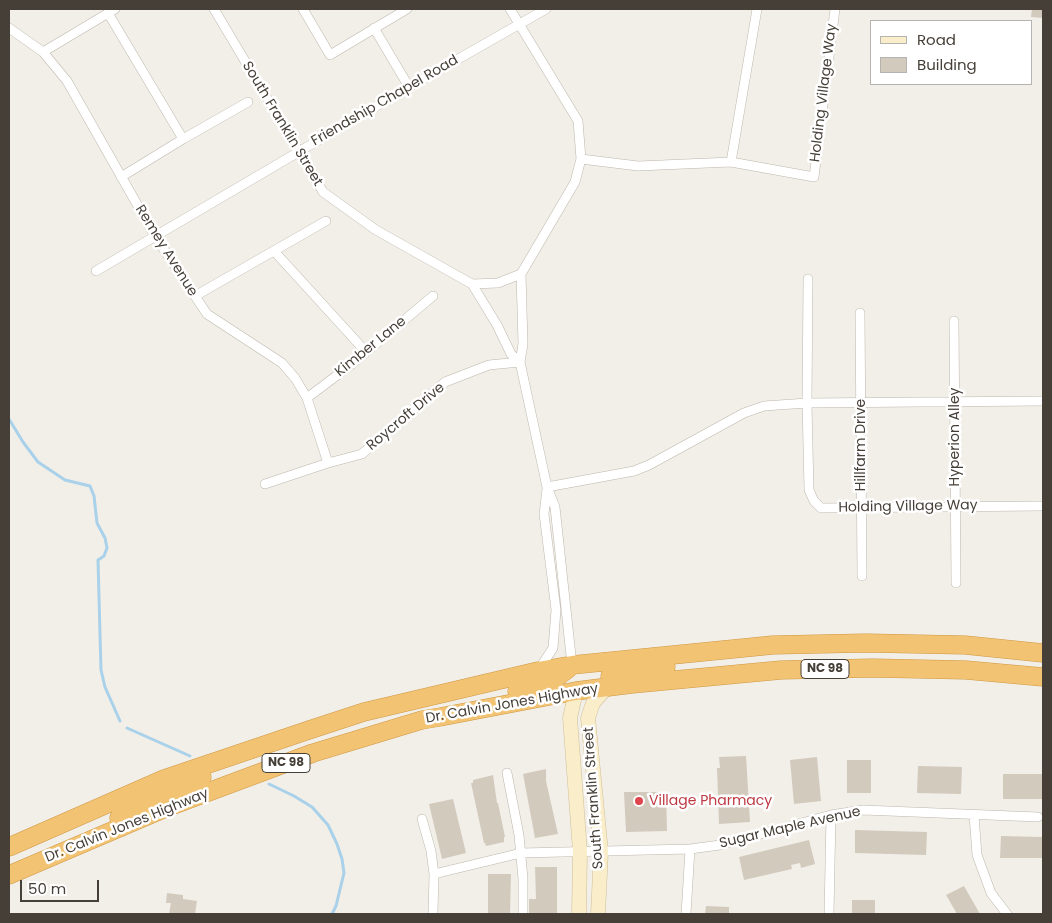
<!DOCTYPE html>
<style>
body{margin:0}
#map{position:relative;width:1052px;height:923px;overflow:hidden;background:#f2efe8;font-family:Poppins,sans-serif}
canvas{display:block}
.frame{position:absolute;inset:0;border:10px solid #453f37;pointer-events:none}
.legend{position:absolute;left:870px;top:20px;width:162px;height:65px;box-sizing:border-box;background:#fff;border:1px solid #b5b2af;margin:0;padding:6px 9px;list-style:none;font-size:15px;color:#453f37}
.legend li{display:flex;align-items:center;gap:10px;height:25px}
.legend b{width:25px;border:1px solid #b5b2af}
.scale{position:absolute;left:20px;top:880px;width:79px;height:22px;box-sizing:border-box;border:2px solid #453f37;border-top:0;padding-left:6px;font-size:15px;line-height:18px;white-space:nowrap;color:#453f37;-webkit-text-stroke:4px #fff;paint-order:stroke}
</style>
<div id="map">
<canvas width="1052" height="923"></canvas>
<div class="frame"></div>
<ul class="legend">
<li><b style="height:6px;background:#faedca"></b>Road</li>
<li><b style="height:14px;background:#d3cabe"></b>Building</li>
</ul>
<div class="scale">50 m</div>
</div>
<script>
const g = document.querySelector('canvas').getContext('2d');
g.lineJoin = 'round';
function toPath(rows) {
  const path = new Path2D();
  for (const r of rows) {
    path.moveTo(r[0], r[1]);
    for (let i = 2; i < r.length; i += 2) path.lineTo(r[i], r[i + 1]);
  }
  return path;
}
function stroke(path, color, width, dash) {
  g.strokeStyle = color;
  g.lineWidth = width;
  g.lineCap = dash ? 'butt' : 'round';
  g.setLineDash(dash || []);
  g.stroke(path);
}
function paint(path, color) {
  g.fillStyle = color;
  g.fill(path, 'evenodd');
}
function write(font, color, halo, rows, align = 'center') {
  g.font = font + ' Poppins,sans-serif';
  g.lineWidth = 5;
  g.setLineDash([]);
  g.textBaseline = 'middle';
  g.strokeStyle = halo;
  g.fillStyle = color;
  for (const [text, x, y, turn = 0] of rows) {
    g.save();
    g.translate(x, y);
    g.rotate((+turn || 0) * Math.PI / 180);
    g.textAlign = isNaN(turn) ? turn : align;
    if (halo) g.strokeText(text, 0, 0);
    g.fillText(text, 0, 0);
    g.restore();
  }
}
stroke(toPath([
 [9,419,23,442,38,462,65,480,90,486,94,496,97,523,105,538,107,548,104,556,98,560,101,670,105,687,120,721],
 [127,728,190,756],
 [269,784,294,796,312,807,328,825,337,844,342,859,344,873,336,906,332,914]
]), '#a9d1ea', 3);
paint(toPath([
 [1032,9,1043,9,1043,18,1031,17],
 [746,756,750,822,719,824,717,768,720,768,719,757],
 [817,757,821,801,794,804,790,760],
 [847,760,871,760,871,793,847,793],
 [918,766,962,767,961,794,917,793],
 [546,769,546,781,558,834,535,838,523,774],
 [1003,774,1043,774,1043,799,1003,799],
 [493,775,497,803,498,803,505,837,504,837,504,842,486,846,485,843,484,843,471,783,473,783,473,780],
 [624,792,666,792,667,831,626,832],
 [453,799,466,853,442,859,429,804],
 [855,830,927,832,926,855,855,853],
 [1001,836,1043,837,1043,858,1000,858],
 [809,840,815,864,801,868,800,863,791,865,792,869,744,880,739,857],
 [535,867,557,867,557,914,529,914,529,899,536,899],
 [488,874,511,874,510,914,488,914],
 [964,886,980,914,957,914,946,895],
 [167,893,183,895,183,899,197,901,195,914,169,914,171,903,166,903],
 [852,900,875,900,875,914,852,914],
 [706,906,729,907,729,914,705,914]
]), '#d3cabe');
const street = toPath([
 [214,9,323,192,376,230,472,284,497,325,511,354,520,362],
 [303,9,330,55,407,9],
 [510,9,578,121,581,159,575,182,521,274,523,344,520,362,547,487,555,507,572,665],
 [108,13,183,139],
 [9,28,43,52,67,81,155,236,207,314,282,363,295,378,307,398,328,463],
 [374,28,409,87],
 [43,52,115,9],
 [581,159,638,166,731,162,814,177,835,9],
 [731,162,757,9],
 [121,177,183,139,248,102],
 [274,251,366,352],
 [96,271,409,87,546,9],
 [808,279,807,403,809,490,814,501,821,508,1043,506],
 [472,284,498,283,521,274],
 [195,296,326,221],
 [860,313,862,576],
 [954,321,956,583],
 [307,398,352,364,433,296],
 [265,484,328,463,362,454,445,382,489,365,520,362],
 [547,487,634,471,649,465,744,413,764,406,807,403,1043,401],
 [538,671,553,648,556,610,544,514,547,489],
 [507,773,519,835,523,879,523,914],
 [974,815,977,855,991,893,1007,914],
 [422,819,431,851,434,874,433,914],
 [434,874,521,853,690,849,720,845,831,815,863,810,1038,817],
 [686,914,690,849],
 [829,914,831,815]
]);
const secondary = toPath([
 [576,691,570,718,580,851,579,914],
 [598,914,601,852,588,718,593,703,607,687]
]);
const highway = toPath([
 [610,676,666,667],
 [517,691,538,686,556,678,568,669],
 [122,827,119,818,121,814,202,777],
 [9,847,164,779,309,730,364,712,538,671,572,665,773,645,866,643,965,645,1043,653],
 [9,875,168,807,313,753,422,720,440,717,576,691,632,684,781,670,873,668,966,670,1043,677]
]);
stroke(street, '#bdb6ab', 10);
stroke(secondary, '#cebf9b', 15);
stroke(highway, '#d09844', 19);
stroke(street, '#fff', 9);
stroke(secondary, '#faedca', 14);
stroke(highway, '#f1c373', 18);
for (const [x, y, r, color] of [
 [639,801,5,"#e0444e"]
]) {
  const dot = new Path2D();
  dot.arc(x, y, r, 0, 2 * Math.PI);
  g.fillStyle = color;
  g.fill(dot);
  stroke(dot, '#fff', 2);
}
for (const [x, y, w] of [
 [825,669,48],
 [286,763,48]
]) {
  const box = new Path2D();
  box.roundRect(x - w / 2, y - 9.5, w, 19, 4);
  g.fillStyle = '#fff';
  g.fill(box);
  stroke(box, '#453f37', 1);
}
write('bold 12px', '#453f37', null, [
 ["NC 98",825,669],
 ["NC 98",286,763]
]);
write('14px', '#453f37', '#fff', [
 ["Holding Village Way",824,93,-83],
 ["Friendship Chapel Road",385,101,-30],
 ["South Franklin Street",282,124,59],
 ["Remey Avenue",166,251,58],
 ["Kimber Lane",371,347,-39],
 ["Roycroft Drive",406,417,-40],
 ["Hyperion Alley",955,437,-90],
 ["Hillfarm Drive",861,445,-90],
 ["Holding Village Way",908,507,-1],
 ["Dr. Calvin Jones Highway",512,704,-10],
 ["South Franklin Street",594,798,-94],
 ["Dr. Calvin Jones Highway",127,826,-22],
 ["Sugar Maple Avenue",790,828,-13]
]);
write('14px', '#be3a42', '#fff', [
 ["Village Pharmacy",649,801]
], 'left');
</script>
